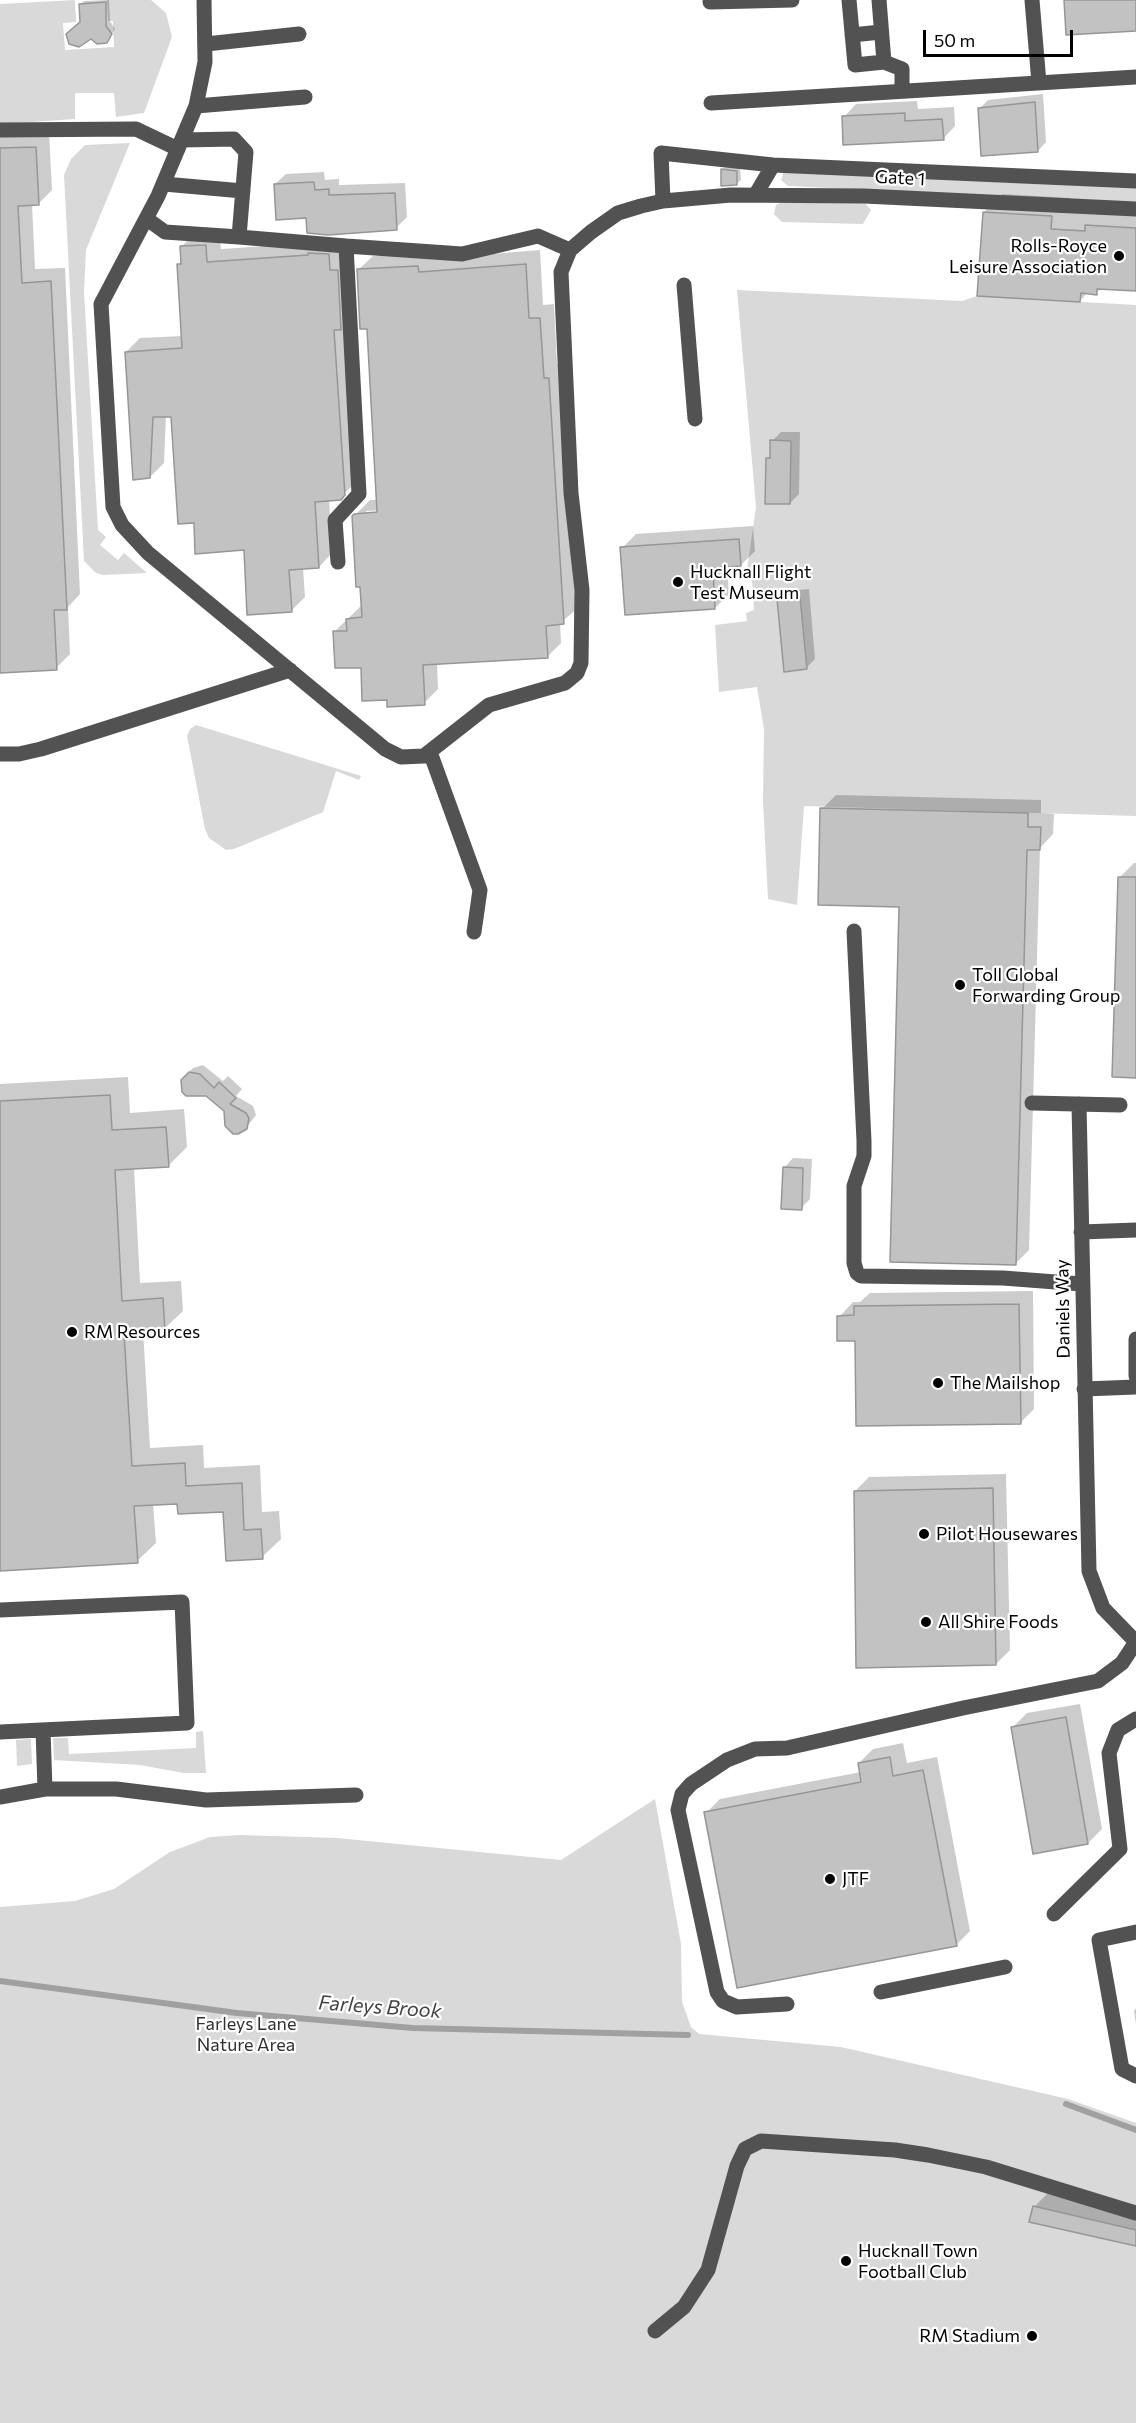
<!DOCTYPE html>
<style>
body{margin:0}
#map{position:relative;width:1136px;height:2423px;overflow:hidden;background:#fff;font-family:Commissioner,sans-serif}
canvas{display:block}
.scale{position:absolute;left:923px;top:30px;width:150px;height:27px;box-sizing:border-box;border:3px solid #000;border-top:0;padding-left:8px;font-size:18px;line-height:21px;white-space:nowrap;color:#000;-webkit-text-stroke:4px #fff;paint-order:stroke}
</style>
<div id="map">
<canvas width="1136" height="2423"></canvas>
<div class="scale">50 m</div>
</div>
<script>
const g = document.querySelector('canvas').getContext('2d');
g.lineJoin = 'round';
function paint(path, color) {
  g.fillStyle = color;
  g.fill(path, 'evenodd');
}
function toPath(rows) {
  const path = new Path2D();
  for (const r of rows) {
    path.moveTo(r[0], r[1]);
    for (let i = 2; i < r.length; i += 2) path.lineTo(r[i], r[i + 1]);
  }
  return path;
}
function stroke(path, color, width, dash) {
  g.strokeStyle = color;
  g.lineWidth = width;
  g.lineCap = dash ? 'butt' : 'round';
  g.setLineDash(dash || []);
  g.stroke(path);
}
function write(font, color, halo, rows, align = 'center') {
  g.font = font + ' Commissioner,sans-serif';
  g.lineWidth = 4.5;
  g.setLineDash([]);
  g.textBaseline = 'middle';
  g.strokeStyle = halo;
  g.fillStyle = color;
  for (const [text, x, y, turn = 0] of rows) {
    g.save();
    g.translate(x, y);
    g.rotate((+turn || 0) * Math.PI / 180);
    g.textAlign = isNaN(turn) ? turn : align;
    if (halo) g.strokeText(text, 0, 0);
    g.fillText(text, 0, 0);
    g.restore();
  }
}
paint(toPath([
 [75,0,76,22,63,23,65,50,114,47,113,21,108,21,107,0,151,0,166,13,172,37,144,113,116,117,114,93,75,93,75,119,0,124,0,4],
 [130,143,86,250,84,292,98,530,106,537,100,545,118,560,124,553,147,573,103,575,96,573,84,561,64,175,71,159,85,145],
 [784,171,1136,186,1136,203,788,186,781,180],
 [864,202,871,210,863,224,782,222,774,214,776,205,780,203],
 [737,290,962,301,977,296,1136,305,1136,816,804,806,797,905,768,899,763,801,764,729,757,687,719,692,715,625,747,621,746,613,754,610,752,580,746,577,756,507],
 [800,598,807,669,784,672,777,600],
 [196,725,361,776,359,780,336,771,323,812,234,849,226,850,209,838,205,829,187,736,190,729],
 [203,1731,206,1773,184,1773,140,1765,54,1760,53,1738,68,1738,69,1754,196,1748,196,1732],
 [31,1739,32,1764,17,1766,16,1740],
 [655,1799,681,1944,682,2002,691,2027,699,2034,841,2047,1068,2099,1136,2123,1136,2423,0,2423,0,1907,75,1901,114,1889,170,1852,210,1837,240,1835,337,1838,561,1860]
]), '#d9d9d9');
paint(toPath([
 [109,0,110,21,115,29,107,42,103,44,91,38,68,39,70,30,81,21,80,5,84,1],
 [1043,94,1046,142,1038,151,979,109,988,100],
 [917,101,918,109,954,107,955,126,943,139,844,117,856,104],
 [49,133,52,190,38,204,32,204,35,269,65,268,80,594,68,607,70,654,56,668,0,671,0,136],
 [727,166,740,167,741,180,736,184,722,170],
 [324,172,325,180,339,179,339,185,405,183,407,217,396,228,275,184,286,174],
 [1002,194,1070,198,1069,211,1136,209,1136,289,1102,287,1096,293,1088,292,1080,301,984,212],
 [219,231,221,249,343,241,358,480,340,498,329,499,332,553,319,567,303,568,305,597,291,611,245,549,195,522,172,415,166,415,164,463,150,477,126,352,140,338,183,336,178,265,182,261,181,247,195,233],
 [540,250,543,305,554,304,557,364,562,364,577,609,560,623,561,643,547,657,437,663,438,689,424,703,388,699,334,632,363,604,353,517,370,500,378,500,368,327,358,270,373,256,432,252,432,259],
 [384,510,384,513,366,514,366,511],
 [781,432,800,432,799,494,790,503,767,459,771,455,772,441],
 [753,526,755,551,741,565,727,566,729,594,715,608,622,548,636,534],
 [809,589,815,659,806,668,779,600,788,591],
 [836,795,1041,800,1041,813,1054,814,1053,834,1040,848,1029,1250,1015,1264,901,906,822,809],
 [1134,863,1136,863,1136,1076,1120,877],
 [203,1065,223,1081,228,1076,242,1089,236,1096,253,1106,256,1115,246,1128,185,1076,193,1068],
 [128,1077,130,1113,184,1109,187,1147,168,1166,134,1168,140,1283,181,1281,183,1311,164,1329,143,1330,150,1448,203,1445,204,1468,260,1465,262,1512,279,1511,281,1539,262,1557,225,1511,179,1502,153,1504,156,1543,137,1561,0,1570,0,1084],
 [793,1158,812,1159,810,1199,801,1208,784,1168],
 [1033,1291,1034,1409,1020,1423,856,1339,839,1317,853,1302,860,1302,870,1293],
 [1006,1474,1010,1650,996,1664,855,1491,869,1477],
 [1080,1704,1102,1829,1088,1843,1013,1727,1027,1713],
 [903,1743,907,1763,937,1757,970,1931,956,1945,706,1813,720,1799,861,1772,859,1763,873,1749],
 [1136,2008,1136,2024,1134,2011],
 [1048,2193,1136,2213,1136,2244,1034,2207]
]), '#0003');
stroke(toPath([
 [0,1981,237,2013,413,2028,688,2035],
 [1066,2104,1136,2130]
]), '#a0a0a0', 6);
const building = toPath([
 [1064,0,1136,0,1136,31,1066,35,1064,0],
 [106,2,106,26,112,34,107,43,97,44,91,39,79,47,69,44,66,34,80,22,79,4,106,2],
 [1035,102,1038,152,981,156,978,108,1035,102],
 [905,113,905,121,942,119,944,140,843,145,842,116,905,113],
 [36,147,39,205,18,206,22,283,51,281,67,610,54,610,57,670,0,673,0,148,36,147],
 [721,169,737,171,737,185,721,186,721,169],
 [314,182,315,190,329,189,329,195,395,193,397,230,328,235,307,233,306,218,276,220,274,184,314,182],
 [983,212,1052,216,1051,229,1085,231,1085,225,1136,228,1136,291,1097,289,1097,295,1081,293,1080,302,977,296,983,212],
 [206,245,207,262,308,255,308,253,329,254,330,270,338,270,341,330,334,330,345,495,341,500,315,502,319,568,289,570,292,612,247,615,244,550,195,554,194,523,178,524,171,417,153,417,150,478,133,480,125,352,182,348,177,264,181,264,180,246,206,245],
 [526,264,529,318,540,318,544,378,549,378,564,624,546,626,548,658,423,665,425,705,387,707,387,700,362,701,361,668,335,668,333,631,347,631,346,619,362,617,360,587,356,587,352,516,354,514,377,512,367,329,360,329,357,269,418,266,419,272,526,264],
 [770,440,791,441,790,504,765,504,766,458,770,458,770,440],
 [739,539,741,566,713,568,715,609,625,615,620,547,739,539],
 [800,597,807,669,784,672,777,599,800,597],
 [820,808,1028,813,1028,827,1041,827,1040,850,1027,850,1016,1265,890,1262,899,907,818,905,820,808],
 [1118,877,1136,877,1136,1078,1112,1077,1118,877],
 [189,1072,200,1074,214,1088,219,1082,236,1098,230,1104,246,1113,249,1118,247,1129,238,1134,233,1134,225,1126,224,1111,206,1096,186,1096,182,1092,181,1080,189,1072],
 [110,1095,112,1130,166,1127,169,1167,115,1170,122,1301,163,1298,165,1331,124,1333,132,1466,185,1463,186,1486,242,1483,244,1530,261,1529,263,1559,226,1561,223,1512,178,1514,177,1504,134,1506,138,1563,0,1571,0,1101,110,1095],
 [783,1167,803,1168,802,1210,781,1209,783,1167],
 [1019,1304,1021,1424,856,1426,855,1341,837,1341,837,1316,854,1315,854,1306,1019,1304],
 [993,1488,996,1665,856,1668,854,1491,993,1488],
 [1066,1717,1088,1844,1033,1854,1011,1727,1066,1717],
 [890,1757,893,1776,923,1770,957,1946,737,1988,704,1812,861,1782,858,1763,890,1757],
 [1033,2206,1136,2230,1136,2246,1029,2222,1033,2206]
]);
paint(building, '#c2c2c2');
stroke(building, '#969696', 1.5);
stroke(toPath([
 [204,0,205,62,196,106,158,196,101,304,113,507,122,525,148,553,385,749,401,757,424,756,489,705,565,683,577,673,581,663,582,590,571,493,561,272,570,250,591,232,618,213,641,206,663,201,731,195,864,196,1136,209],
 [849,0,855,65,884,62,902,69,902,91],
 [879,0,884,62],
 [1032,0,1039,83],
 [710,2,792,0],
 [852,35,881,32],
 [206,44,299,34],
 [711,103,1136,77],
 [196,106,305,97],
 [0,130,136,129,178,149],
 [164,184,243,191],
 [756,194,773,165],
 [663,201,661,153,773,165,1136,181],
 [147,219,165,232,239,237,246,152,234,139,182,140],
 [239,237,346,246,359,494,335,520,338,562],
 [346,246,462,254,538,236,570,250],
 [684,285,695,419],
 [430,752,480,890,474,932],
 [0,754,19,754,41,749,290,670],
 [854,931,864,1141,864,1156,854,1186,854,1263,857,1273,861,1276,1003,1278,1082,1284],
 [1032,1103,1120,1105],
 [1079,1104,1089,1571,1103,1608,1136,1642],
 [1081,1232,1136,1230],
 [1136,1339,1136,1376],
 [1084,1389,1136,1387],
 [0,1610,182,1602,187,1723,0,1732],
 [43,1730,45,1789],
 [0,1797,45,1789,116,1789,206,1800,356,1795],
 [1054,1914,1120,1849,1109,1753,1118,1730,1136,1719],
 [1136,1932,1099,1940,1122,2069,1136,2076],
 [881,1992,1005,1967],
 [787,2004,737,2007,723,2001,717,1992,678,1810,682,1794,691,1784,727,1760,755,1749,787,1748,963,1708,1098,1681,1122,1663,1136,1642],
 [655,2331,684,2307,708,2270,737,2166,745,2149,761,2141,895,2150,928,2155,986,2167,1136,2213]
]), '#525252', 15);
for (const [x, y, r, color] of [
 [1119,256,6,"#000"],
 [678,582,6,"#000"],
 [960,985,6,"#000"],
 [72,1332,6,"#000"],
 [938,1383,6,"#000"],
 [924,1534,6,"#000"],
 [926,1622,6,"#000"],
 [830,1879,6,"#000"],
 [846,2261,6,"#000"],
 [1032,2336,6,"#000"]
]) {
  const dot = new Path2D();
  dot.arc(x, y, r, 0, 2 * Math.PI);
  g.fillStyle = color;
  g.fill(dot);
  stroke(dot, '#fff', 2);
}
write('18px', '#000', '#fff', [
 ["Gate 1",900,178,3],
 ["Daniels Way",1063,1309,-91]
]);
write('18px', '#000', '#fff', [
 ["Rolls-Royce",1107,246,"right"],
 ["Leisure Association",1107,267,"right"],
 ["Hucknall Flight",690,572],
 ["Test Museum",690,593],
 ["Toll Global",972,975],
 ["Forwarding Group",972,996],
 ["RM Resources",84,1332],
 ["The Mailshop",950,1383],
 ["Pilot Housewares",936,1534],
 ["All Shire Foods",938,1622],
 ["JTF",842,1879],
 ["Hucknall Town",858,2251],
 ["Football Club",858,2272],
 ["RM Stadium",1020,2336,"right"]
], 'left');
write('18px', '#303030', '#fff', [
 ["Farleys Lane",246,2024],
 ["Nature Area",246,2045]
]);
write('italic 20px', '#414141', '#fff', [
 ["Farleys Brook",380,2007,4]
]);
</script>
